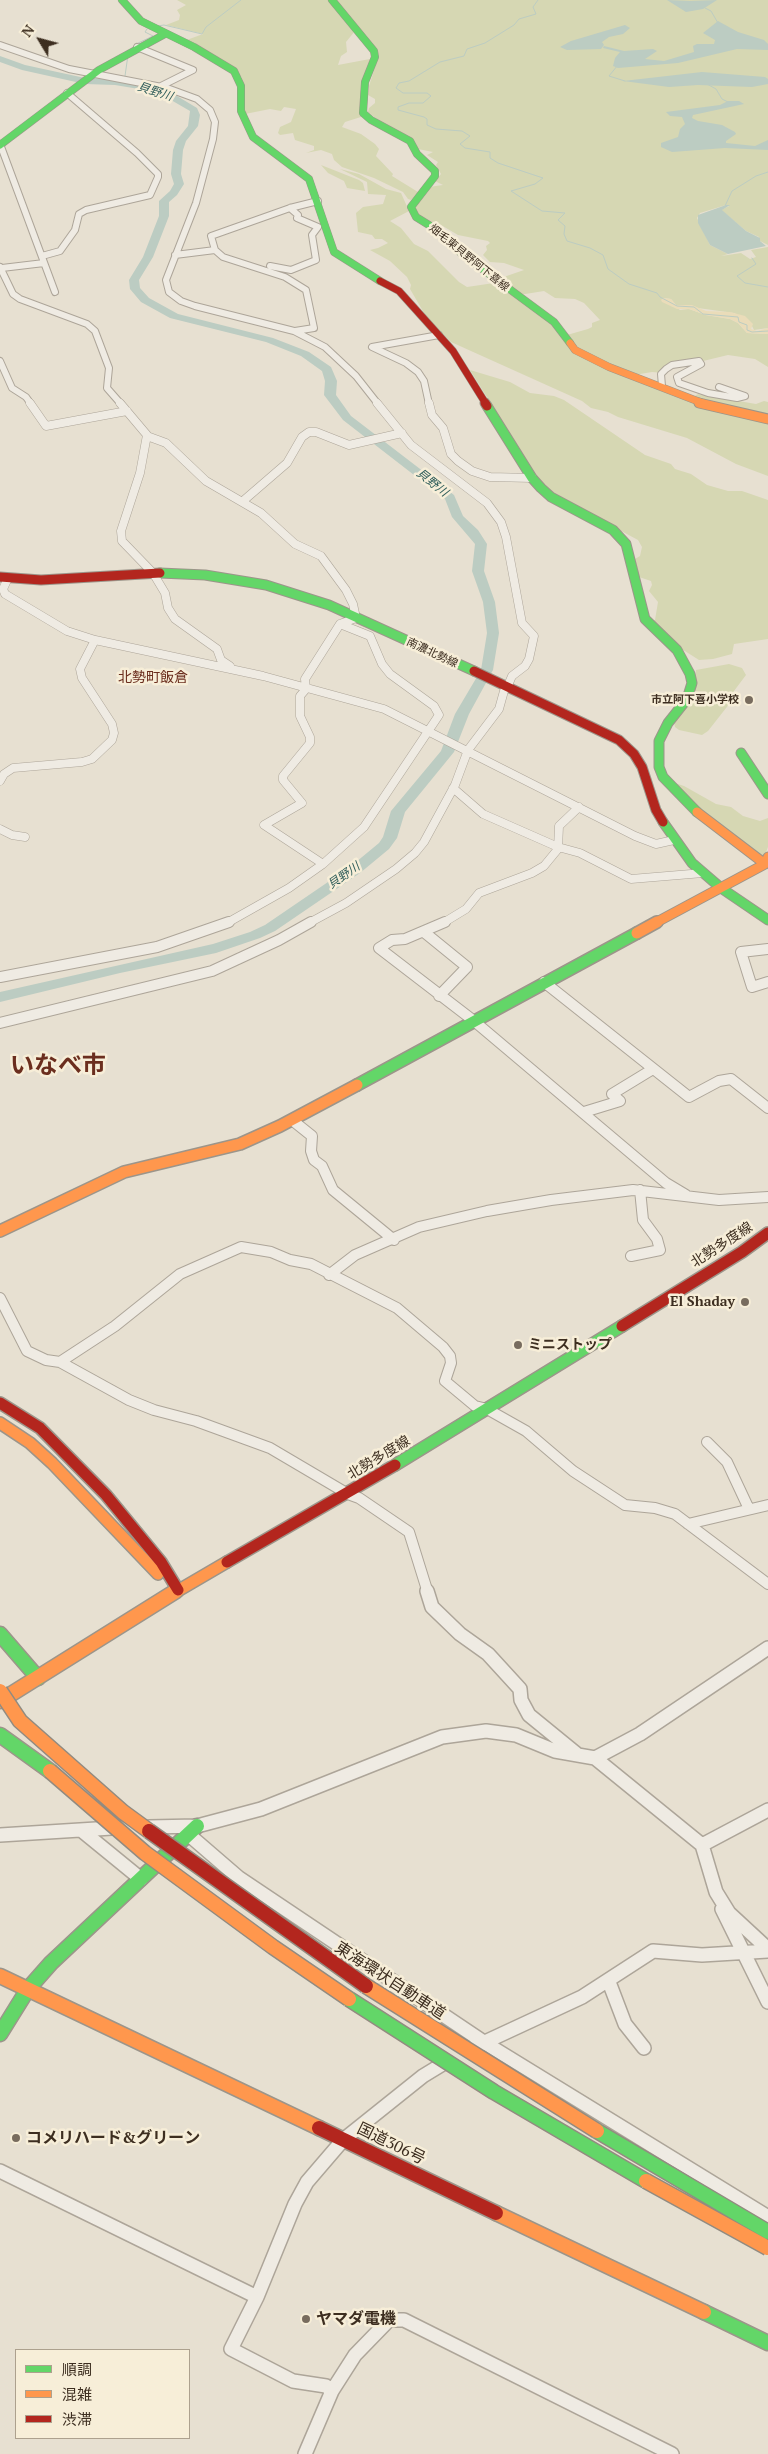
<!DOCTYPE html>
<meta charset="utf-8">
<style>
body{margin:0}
#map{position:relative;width:768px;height:2454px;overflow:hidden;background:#e7e0d1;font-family:"PT Serif","Noto Sans JP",serif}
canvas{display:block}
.legend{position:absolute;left:15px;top:2349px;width:175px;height:90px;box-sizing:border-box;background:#f7eed8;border:1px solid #ada18e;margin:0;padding:6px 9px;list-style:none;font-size:15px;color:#3d2e20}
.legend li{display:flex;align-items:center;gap:10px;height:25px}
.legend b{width:25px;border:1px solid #ada18e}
.north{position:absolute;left:15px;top:15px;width:50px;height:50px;-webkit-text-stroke:4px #f7eed8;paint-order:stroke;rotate:307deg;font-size:14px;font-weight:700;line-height:20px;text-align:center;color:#3d2e20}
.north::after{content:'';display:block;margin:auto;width:18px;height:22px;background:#3d2e20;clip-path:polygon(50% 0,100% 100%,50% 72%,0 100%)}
</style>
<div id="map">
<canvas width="768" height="2454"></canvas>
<ul class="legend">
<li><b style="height:6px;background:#63d668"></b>順調</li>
<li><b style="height:6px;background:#ff974d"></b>混雑</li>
<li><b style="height:6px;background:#b3261e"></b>渋滞</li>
</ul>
<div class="north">N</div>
</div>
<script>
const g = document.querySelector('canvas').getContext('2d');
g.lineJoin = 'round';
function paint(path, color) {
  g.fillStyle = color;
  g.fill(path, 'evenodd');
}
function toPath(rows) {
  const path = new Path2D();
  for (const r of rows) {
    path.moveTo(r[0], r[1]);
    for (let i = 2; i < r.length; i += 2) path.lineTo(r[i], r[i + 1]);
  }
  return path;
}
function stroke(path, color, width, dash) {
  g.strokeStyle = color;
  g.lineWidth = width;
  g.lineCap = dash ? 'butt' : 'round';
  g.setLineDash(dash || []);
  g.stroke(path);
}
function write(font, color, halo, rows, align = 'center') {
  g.font = font + ' "PT Serif","Noto Sans JP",serif';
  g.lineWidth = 5;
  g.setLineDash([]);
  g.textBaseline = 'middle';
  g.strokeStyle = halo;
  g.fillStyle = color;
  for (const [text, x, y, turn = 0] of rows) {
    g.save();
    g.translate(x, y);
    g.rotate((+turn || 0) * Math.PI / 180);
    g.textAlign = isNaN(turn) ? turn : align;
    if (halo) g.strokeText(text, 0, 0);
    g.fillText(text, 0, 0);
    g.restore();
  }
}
paint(toPath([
 [177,0,330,0,355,31,346,42,347,52,341,56,338,65,370,59,360,98,360,113,364,116,345,122,342,127,361,134,375,144,379,149,376,156,393,174,392,176,418,192,411,200,408,199,403,192,374,178,342,167,334,160,332,154,321,150,306,153,314,150,314,146,295,140,293,133,280,135,278,133,280,127,291,122,296,109,284,107,281,111,270,109,245,114,242,78,236,71,184,41,203,34,166,25,179,20,180,15,177,10,186,5],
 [336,0,768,0,768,245,760,241,759,237,746,231,721,210,729,206,726,205,700,213,697,218,710,245,728,254,721,256,741,253,750,259,756,257,751,250,768,247,768,328,754,330,750,322,734,313,676,305,671,299,663,298,680,310,689,309,706,315,730,319,738,323,747,333,768,334,768,367,755,359,728,355,674,368,664,373,652,372,634,375,581,351,573,344,567,335,588,329,592,327,592,323,600,320,584,303,575,299,555,298,544,291,519,295,498,279,524,270,504,263,490,262,483,255,487,250,486,246,490,243,488,241,458,235,441,225,426,221,419,216,414,208,415,204,429,187,443,185,435,181,441,174,436,165,438,162,427,155,433,152,418,149,414,141,409,136,387,127,368,112,369,108,375,103,375,99,368,95,369,86,379,55],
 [321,165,359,180,363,183,365,191,347,188,344,181,328,173],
 [340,169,359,174,386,189,401,193,409,211,390,221,401,228,414,244,428,251,459,282,467,287,494,283,542,315,551,323,570,348,621,374,651,384,685,400,768,421,768,476,736,464,687,438,618,417,608,412,591,408,582,401,451,342,427,318,410,289,411,285,407,277,390,261,370,250,378,248,388,243,382,239,375,239,372,235,358,232,356,213,363,207,383,204,386,195,368,194,367,182],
 [470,370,510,382,530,393,554,396,564,400,645,455,671,464,675,469,691,474,707,485,728,491,742,491,768,500,768,639,734,644,732,654,713,659,699,660,677,646,651,621,655,620,658,602,649,591,652,585,651,581,639,577,635,559,640,556,642,547,638,540,554,495,540,482],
 [698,394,756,404,764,401,768,402,768,417,694,398,693,397],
 [729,664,742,668,746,675,734,691,730,703,708,731,702,735,679,730,675,727,674,722,695,690,696,670],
 [672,782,684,786,716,804,731,807,743,816,760,821,768,818,768,847,764,857,721,828]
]), '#d6d7b3');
paint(toPath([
 [663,298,671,299,676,305,692,305,706,311,730,312,745,316,753,324,751,329,757,331,768,328,768,334,747,333,738,323,730,319,706,315,689,309,677,309,662,302,661,300]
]), '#eadcb9');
paint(toPath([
 [667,0,690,1,717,0,703,9,686,12],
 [718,21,738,32,764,40,768,44,768,50,737,49,678,63,618,68,613,66,615,58,620,52,603,48,604,46,624,51,653,49,657,51,645,59,664,61,694,52,693,46,697,44,714,44,715,40,703,33],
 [625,25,630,28,623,34,609,37,602,42,604,45,601,49,567,50,560,47,571,41],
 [702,72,765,77,768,79,768,84,752,87,698,85,669,87,623,81],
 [728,101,739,101,744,104,693,115,692,118,698,121,722,125,735,132,736,134,726,141,726,143,755,146,768,140,768,150,725,148,672,152,661,147,661,143,678,137,680,129,685,124,682,117,670,116,666,112,720,105],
 [726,205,730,205,722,210,746,231,760,238,760,241,766,246,728,254,710,245,698,223,698,215]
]), '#bcccc2');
stroke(toPath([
 [538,0,533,7,536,14,519,19,514,25,485,43,467,49,464,56,440,62,409,81,399,83,396,88,403,93,427,93,431,96,423,103,409,103,398,107,398,110,424,117,427,119,427,125,436,129,462,131,470,136,460,144,465,148,490,152,490,158,498,163,543,178,535,184,511,191,542,211,565,213,558,220,565,226,564,234,567,241,590,248,603,255,608,269,629,284,657,293,660,297,677,306,694,307,703,314,738,317,739,322,747,325,747,330,752,332,768,331],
 [705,8,711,11,718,23],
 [157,26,164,25,202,34,206,27,241,0],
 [136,44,153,36,145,32,147,29],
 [618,65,609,76,625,81],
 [124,83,128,55],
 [707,84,716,89,722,99,728,102],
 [725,206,732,191,756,176,768,172],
 [752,258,756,264,737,276,745,283,768,287]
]), '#bcccc2', 1);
paint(toPath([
 [0,56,25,65,85,78,115,79,144,85,177,96,197,108,200,115,198,126,186,141,183,150,181,174,184,184,177,195,169,202,169,216,153,257,139,280,140,288,149,298,178,314,273,338,309,352,331,367,337,381,336,395,351,416,454,495,463,516,478,530,487,544,484,571,495,602,499,633,493,670,469,714,454,752,405,812,397,838,389,849,360,873,275,931,260,938,216,953,120,973,0,1002,0,992,213,944,250,932,265,925,350,867,379,843,383,837,391,811,441,751,455,714,481,670,487,633,483,602,472,571,475,544,452,517,445,499,343,420,324,395,325,381,322,371,301,356,266,342,170,318,141,302,130,289,129,280,143,257,159,216,159,201,170,191,174,184,171,174,173,150,176,141,188,126,190,111,171,100,139,89,115,85,85,84,22,70,0,62,0,56]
]), '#bcccc2');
const streetFar3 = toPath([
 [0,45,69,69,167,88,197,99,210,110,215,122,213,139,196,203,166,280,169,292,181,301,195,306,294,331,325,347,356,376,378,404],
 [137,47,193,70,159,87],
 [0,144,55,292],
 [175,255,215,250],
 [42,256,60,251,75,230,79,214,86,210,150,195,158,177,158,174,137,153,67,93],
 [270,266,291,270,316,260,312,235,318,227,297,218,298,215,290,208],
 [0,267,13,294,20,299,87,324,95,331,109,368,107,388,121,404],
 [2,268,44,263],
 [295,331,314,328,306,290,285,277,223,257,215,250,211,236,290,208,318,201],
 [0,361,12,388,26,397,31,404],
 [662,386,661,374,666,369,672,365,699,361,701,364,677,377,679,383,708,393,737,398,745,396,719,387],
 [429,404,424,381,418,372,406,363,372,347,439,335]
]);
const streetFar2 = toPath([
 [30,403,46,426,127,411],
 [120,403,147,435,140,473,121,531,122,541,153,573,165,593,168,608,175,619,217,649,221,660,230,666],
 [377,403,411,445,487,503,501,522,506,537,522,623,534,636,529,659,525,666,512,676,509,683],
 [429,403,432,415,443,428,451,454,458,461,472,471,490,477,532,478],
 [147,436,166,443,206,481,261,513,295,544,321,556,346,590,353,604,356,618,340,624,305,679,306,689,300,696,300,716,310,737,310,743,283,776,283,780,302,803,264,825,323,864],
 [243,501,287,463,302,437,309,432,316,432,349,445,402,433],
 [8,578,3,589,5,594,67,631,95,640,263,676,384,709,635,836,656,844,674,840],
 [0,781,4,774,13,768,82,762,92,759,112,740,114,733,112,724,82,678,80,669,95,640],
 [453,788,483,814,558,847,580,853,631,879,703,873],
 [0,829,12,835,25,837],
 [227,923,289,888,323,864,364,827,439,715,434,706,390,674,382,664,370,636,340,624],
 [309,923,346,903,396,869,415,853,424,842,455,785,468,750,499,709,504,691],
 [443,923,466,909,479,893,532,873,544,866,558,849,559,826,579,807]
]);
const streetFar1 = toPath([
 [445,922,405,939,392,940,379,948,474,1021,666,1183,686,1195],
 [424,932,467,967,439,996],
 [768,949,741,952,752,987,768,982],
 [0,977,157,947,229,922],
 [544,982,689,1097,719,1081,731,1079,768,1108],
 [0,1023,212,971,279,940,311,922],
 [584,1112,620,1101,612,1094,653,1069],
 [292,1120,312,1136,311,1151,314,1160,322,1166,333,1190,394,1240],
 [631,1256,660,1250,657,1239,643,1220,640,1190],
 [329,1275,355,1255,419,1227,487,1211,551,1200,633,1190,719,1200,768,1197],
 [0,1298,27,1351,46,1360,60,1362,129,1400,154,1410,196,1421,270,1448,348,1494,359,1498,409,1532,428,1593],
 [60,1362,115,1326,180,1274,241,1247,271,1252,290,1260,311,1264,397,1308,443,1347,450,1356,451,1363,445,1381,475,1406,487,1409,526,1431,573,1471,625,1505,655,1508,675,1514,768,1584],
 [707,1442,727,1462,749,1509],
 [688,1524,768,1505]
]);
const street = toPath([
 [427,1591,432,1607,460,1634,488,1654,520,1689,521,1700,529,1715,578,1755],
 [595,1758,702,1845,716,1892,729,1913,768,1949],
 [149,1827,197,1826,261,1809,442,1737,486,1731,516,1735,555,1751,595,1758,640,1734,768,1648],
 [81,1830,141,1879],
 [188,1834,239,1878,485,2043,768,2217],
 [0,1835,112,1828],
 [702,1845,768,1810],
 [722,1909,768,2002],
 [609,1982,625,2024,644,2048],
 [470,2049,582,1997,653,1951,702,1955,768,1951],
 [0,2171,257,2297],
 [332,2391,326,2386,293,2381,231,2349,257,2297,295,2204,307,2182,343,2140,423,2076,446,2062],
 [305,2454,332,2391,355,2355,389,2320,404,2320,672,2454]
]);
const fastFar3 = toPath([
 [122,0,141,21,194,47,234,71,241,86,241,111,253,137,309,179,334,252,380,281],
 [332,0,374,51,375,57,365,82,363,113,371,120,410,141,417,154,435,171,435,176,411,207,416,217,437,230,462,254,554,322,570,343],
 [0,145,99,70,165,34]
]);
const fastFar2 = toPath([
 [487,406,532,478,541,488,551,497,613,530,626,544,645,619,677,650,690,674,692,683,687,699,668,723,659,741,659,767,663,777,697,812],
 [160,573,205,575,266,585,329,605,474,671],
 [741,753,768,794],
 [663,822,692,863,721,888,768,920]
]);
const fastFar1 = toPath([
 [357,1085,637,933],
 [395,1465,622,1326]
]);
const fast = toPath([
 [0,1634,38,1678],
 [0,1735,50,1771],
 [0,2034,28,1989,51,1963,197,1826],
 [704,2312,768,2343]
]);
const slowFar3 = toPath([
 [570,343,575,350,609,367,705,404]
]);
const slowFar2 = toPath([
 [699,403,768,419],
 [697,812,765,864],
 [655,923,765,864,768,857]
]);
const slowFar1 = toPath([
 [637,933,657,922],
 [0,1231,124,1172,240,1144,280,1126,357,1085],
 [0,1423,30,1443,52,1463,158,1574],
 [174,1593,227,1562]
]);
const slow = toPath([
 [0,1701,176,1591],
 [0,1976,319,2128],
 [496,2213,704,2312]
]);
const jamFar3 = toPath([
 [380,281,399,291,453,351,486,404]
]);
const jamFar2 = toPath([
 [485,403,487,406],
 [0,577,41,580,160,573],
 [474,671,619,740,634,754,642,767,656,810,663,822]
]);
const jamFar1 = toPath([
 [622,1326,742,1252,768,1233],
 [0,1403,40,1428,106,1495,161,1562,178,1590],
 [227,1562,395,1465]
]);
const jam = toPath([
 [319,2128,496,2213]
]);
stroke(streetFar3, '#ada599', 8);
stroke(streetFar2, '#ada599', 9);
stroke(streetFar1, '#ada599', 12);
stroke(street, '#ada599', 16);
stroke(fastFar3, '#9c958a', 8);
stroke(fastFar2, '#9c958a', 11);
stroke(fastFar1, '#9c958a', 14);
stroke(fast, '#9c958a', 17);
stroke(slowFar3, '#9c958a', 8);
stroke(slowFar2, '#9c958a', 11);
stroke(slowFar1, '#9c958a', 14);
stroke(slow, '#9c958a', 17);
stroke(jamFar3, '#9c958a', 8);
stroke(jamFar2, '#9c958a', 11);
stroke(jamFar1, '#9c958a', 14);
stroke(jam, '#9c958a', 17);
stroke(streetFar3, '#efebe3', 6);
stroke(streetFar2, '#efebe3', 8);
stroke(streetFar1, '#efebe3', 10);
stroke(street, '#efebe3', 13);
stroke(fastFar3, '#63d668', 7);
stroke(fastFar2, '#63d668', 9);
stroke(fastFar1, '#63d668', 11);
stroke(fast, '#63d668', 14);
stroke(slowFar3, '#ff974d', 7);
stroke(slowFar2, '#ff974d', 9);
stroke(slowFar1, '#ff974d', 11);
stroke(slow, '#ff974d', 14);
stroke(jamFar3, '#b3261e', 7);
stroke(jamFar2, '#b3261e', 9);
stroke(jamFar1, '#b3261e', 11);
stroke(jam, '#b3261e', 14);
const fastBridge = toPath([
 [349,1999,494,2092,646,2181],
 [597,2131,768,2232]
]);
const slowBridge = toPath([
 [0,1691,20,1721,123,1812,149,1831],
 [50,1771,145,1853,273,1947,349,1999],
 [366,1986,597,2131],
 [646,2181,768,2248]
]);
const jamBridge = toPath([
 [149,1831,366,1986]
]);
stroke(fastBridge, '#928b80', 17, []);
stroke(slowBridge, '#928b80', 17, []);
stroke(jamBridge, '#928b80', 17, []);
stroke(fastBridge, '#63d668', 14);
stroke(slowBridge, '#ff974d', 14);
stroke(jamBridge, '#b3261e', 14);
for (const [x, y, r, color] of [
 [749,700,5,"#786c5e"],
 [745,1302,5,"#786c5e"],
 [518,1345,5,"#786c5e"],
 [16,2138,5,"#786c5e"],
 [306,2319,5,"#786c5e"]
]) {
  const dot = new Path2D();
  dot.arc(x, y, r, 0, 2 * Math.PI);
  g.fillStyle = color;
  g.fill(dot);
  stroke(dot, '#f7eed8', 2);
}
write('11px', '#3d2e20', '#f7eed8', [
 ["畑毛東貝野阿下喜線",469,258,39],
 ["南濃北勢線",432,653,25]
]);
write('bold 11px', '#3d2e20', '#f7eed8', [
 ["市立阿下喜小学校",739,700]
], 'right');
write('italic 12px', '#2f5d5a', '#f7eed8', [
 ["貝野川",155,92,18],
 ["貝野川",432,483,38],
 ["貝野川",344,876,-35]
]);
write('14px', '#6b2e1e', '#f7eed8', [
 ["北勢町飯倉",153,678]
]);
write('14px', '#3d2e20', '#f7eed8', [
 ["北勢多度線",722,1245,-33],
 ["北勢多度線",379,1458,-31]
]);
write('bold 14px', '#3d2e20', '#f7eed8', [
 ["El Shaday",735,1302],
 ["ミニストップ",528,1345,"left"]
], 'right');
write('16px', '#3d2e20', '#f7eed8', [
 ["東海環状自動車道",390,1981,33],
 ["国道306号",391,2144,26]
]);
write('bold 16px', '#3d2e20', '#f7eed8', [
 ["コメリハード&グリーン",26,2138],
 ["ヤマダ電機",316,2319]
], 'left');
write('bold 24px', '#6b2e1e', '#f7eed8', [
 ["いなべ市",58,1066]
]);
</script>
